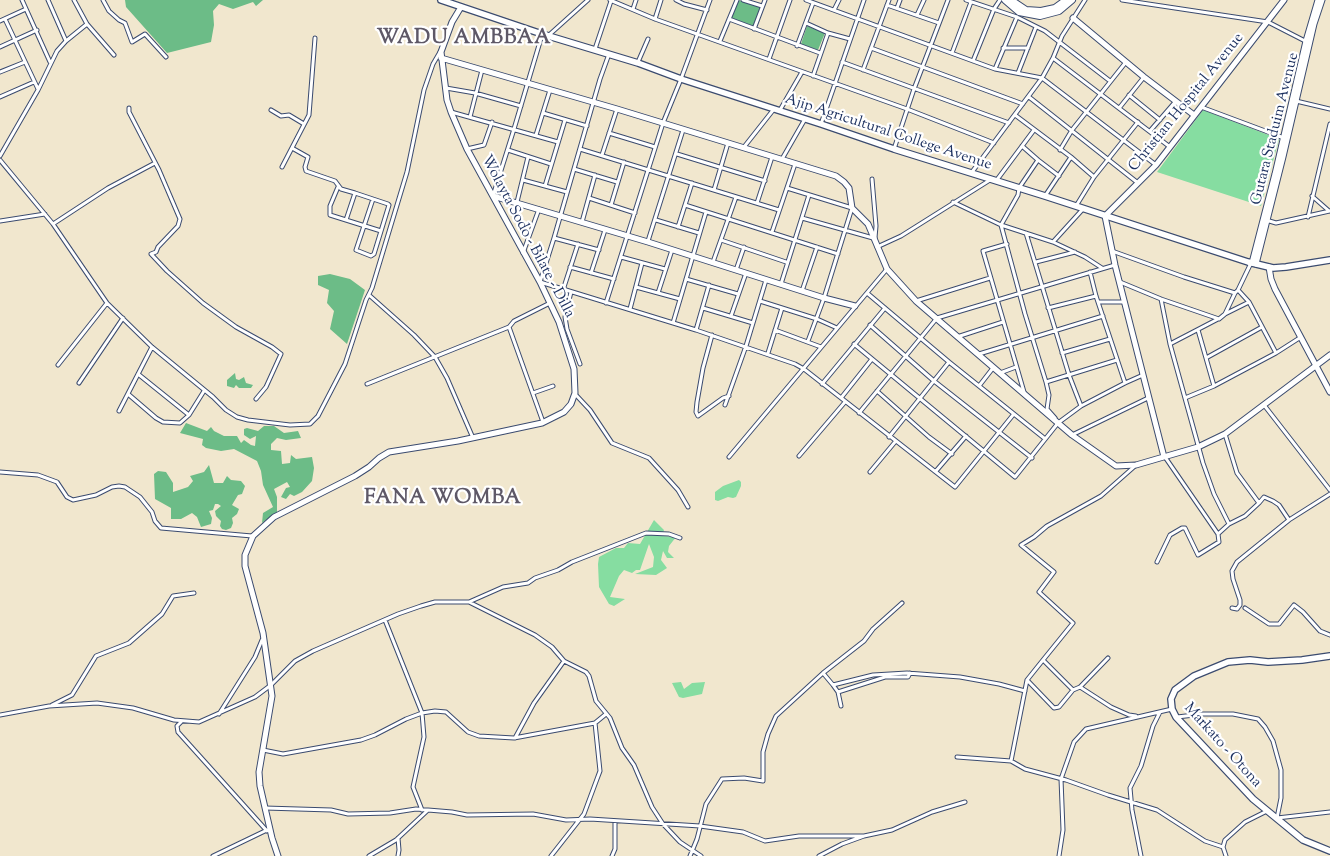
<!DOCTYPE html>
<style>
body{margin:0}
canvas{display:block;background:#f1e7ce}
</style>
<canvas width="1330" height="856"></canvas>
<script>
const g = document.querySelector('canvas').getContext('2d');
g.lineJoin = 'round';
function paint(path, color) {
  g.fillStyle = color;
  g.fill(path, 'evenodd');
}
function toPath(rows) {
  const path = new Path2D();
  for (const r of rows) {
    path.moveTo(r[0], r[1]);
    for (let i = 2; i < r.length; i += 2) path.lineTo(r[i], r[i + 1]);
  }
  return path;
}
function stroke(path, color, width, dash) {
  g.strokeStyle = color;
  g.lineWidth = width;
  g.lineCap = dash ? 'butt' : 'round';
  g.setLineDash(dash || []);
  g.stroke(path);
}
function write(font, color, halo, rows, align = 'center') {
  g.font = font + ' "Sorts Mill Goudy",serif';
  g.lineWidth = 4.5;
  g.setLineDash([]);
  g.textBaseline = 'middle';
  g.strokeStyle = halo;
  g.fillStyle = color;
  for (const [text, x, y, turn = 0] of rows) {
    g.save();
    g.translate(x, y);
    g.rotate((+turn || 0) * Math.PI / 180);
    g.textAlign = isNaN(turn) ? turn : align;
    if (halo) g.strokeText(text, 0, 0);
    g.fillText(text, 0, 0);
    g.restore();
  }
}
paint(toPath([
 [1203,110,1279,139,1261,206,1157,172],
 [739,480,741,482,741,486,736,497,733,498,728,497,718,501,715,500,715,492,723,486],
 [654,520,664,530,662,536,676,537,669,546,668,552,674,558,667,558,663,551,661,560,667,568,656,575,635,574,653,567,654,557,649,544,640,570,636,570,632,573,624,570,619,576,610,597,625,599,614,606,609,604,599,587,598,564,599,557,616,548,624,548,628,543,640,544],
 [681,682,684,689,692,683,705,682,702,694,683,698,679,697,672,683]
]), '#86dda1');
paint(toPath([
 [125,0,263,0,256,6,253,2,233,9,219,4,213,11,214,25,211,42,167,53,126,7],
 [738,0,761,7,753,26,731,18],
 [807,26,825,33,818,50,801,44],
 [330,274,350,279,365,290,347,344,330,329,334,311,327,303,329,290,318,285,318,276],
 [235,373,236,379,239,380,244,377,246,383,253,385,251,388,239,388,236,385,234,388,227,386,227,380],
 [186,423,207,431,211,427,214,431,224,436,237,436,241,443,244,440,251,445,255,446,256,436,250,439,244,435,244,429,247,428,258,431,264,426,274,426,284,433,298,431,301,438,286,440,277,438,271,444,271,450,281,451,282,464,290,463,291,455,296,459,312,457,314,468,312,481,302,492,294,496,290,494,286,499,281,497,286,488,290,487,287,482,274,489,277,497,277,512,262,523,263,513,273,507,263,485,261,471,257,461,234,449,221,451,206,448,202,445,203,439,180,433],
 [209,465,214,483,223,483,227,476,231,480,241,481,245,486,242,494,238,495,232,505,239,509,237,514,232,518,233,523,231,528,226,530,222,529,220,526,221,521,216,516,215,511,221,506,218,504,215,504,213,510,209,511,212,518,211,524,201,527,197,517,192,513,181,519,171,519,171,508,155,499,154,474,158,471,166,472,173,483,173,492,188,487,193,481,190,476,204,472]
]), '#6cbc87');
const street = toPath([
 [22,0,50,62],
 [48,0,66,41],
 [103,0,109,11,119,20,125,23,132,42,145,34,166,57],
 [610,0,655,19,907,109,994,143],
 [676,0,684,4,707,10],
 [743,0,762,6],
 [806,0,995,69,1042,78,1156,165],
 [966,0,1017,17,1045,31,1110,81],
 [1122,0,1268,22,1307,42],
 [887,5,939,23],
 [897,8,900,0],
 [633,9,636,0],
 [834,10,839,0],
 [917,15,924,0],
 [5,19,38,89],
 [655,19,661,0],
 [729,19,820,53],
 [0,21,26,9],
 [806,23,828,33,850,39],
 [87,24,114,55],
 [754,29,765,0],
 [549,35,588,0],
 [720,41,737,0],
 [797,46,813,3],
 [0,47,37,30],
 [871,48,1023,104],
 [1003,48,1028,48],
 [595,49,611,1],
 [952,53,971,2],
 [609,54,600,79,554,238,540,282,696,330,795,364,804,369,955,487,1013,415],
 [1053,58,1170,147],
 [769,59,790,0],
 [973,61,994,9,1000,0],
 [638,62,648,39],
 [842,62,1009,123],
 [995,69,1017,17],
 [863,70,889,0],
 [0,72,25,62],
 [1018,73,1036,27],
 [813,76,828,33],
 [446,88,475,93,521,106],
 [1129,95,1160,120],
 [0,97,34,82],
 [1029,97,1138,183],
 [1296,101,1330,109],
 [1120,107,1144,77],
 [1201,107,1284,138],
 [129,108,129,112,159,170,180,219,178,226,158,247,156,252,151,254,167,271,203,303,236,327,272,347,281,354,266,387,256,399],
 [271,110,281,116,289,115,304,124],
 [780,110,802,72],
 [451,112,558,142],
 [543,113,587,126],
 [1015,115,1071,157,1094,177],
 [470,117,482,70],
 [821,124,864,0],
 [1150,131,1176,101],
 [609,133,655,147],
 [536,135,550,90],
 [1022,146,1038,160,1059,176],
 [744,147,774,109],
 [292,148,308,157,305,167,306,171,335,181,341,189,355,193,388,204,389,205,374,254,371,256,356,250,373,199],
 [467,149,484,145,492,122],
 [580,149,779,210],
 [894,149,914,89,948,0],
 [508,150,551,164],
 [1060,150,1072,130,1126,62],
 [677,154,765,181],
 [602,155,617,109],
 [0,156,38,90,57,51,66,41,87,24,74,0],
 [782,159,805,119],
 [0,160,53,224,107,303,152,347,213,397,226,410,237,417,248,420,290,425,310,424,318,416,345,364,366,300,372,288,407,172,424,90,433,64,440,52],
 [1038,160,1019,188,1018,195,1001,225,1025,314,1046,382,1049,395,1047,409,1055,418],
 [282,167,309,115,315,38],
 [574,169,617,182],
 [972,172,1042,78,1053,58,1062,36,1085,0],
 [872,179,876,226,875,238],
 [523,180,567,192],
 [996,181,1034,130],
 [545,186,565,120],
 [338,187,330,206,330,215,381,231],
 [787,188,852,208,824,298,808,341],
 [714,190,728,143],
 [493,196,514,129,542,35],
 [1045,196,1071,157],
 [1312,196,1329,211],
 [589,198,635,213],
 [517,202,528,157],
 [953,202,1001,225,1053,242,1085,257,1102,268],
 [757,203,772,157],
 [611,205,624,162],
 [685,205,838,254],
 [1076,206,1094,177,1138,122],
 [1308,217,1330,124],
 [802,218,873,238],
 [346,220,355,193],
 [656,220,699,233],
 [1266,220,1276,223,1330,211],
 [0,221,45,214],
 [582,222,595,175],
 [53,224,108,188,155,163],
 [678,227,692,183],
 [772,232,795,164],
 [1026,233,1069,375,1081,406],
 [554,238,599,250],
 [721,240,786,262],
 [648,241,683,130],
 [1053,242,1083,209],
 [1007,244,983,251,1024,392],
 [877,247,901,236,990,180],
 [1112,251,1184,277,1235,293],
 [523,253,539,209],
 [621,257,665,269],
 [713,262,736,197],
 [1036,262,1075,252],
 [570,267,614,279],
 [736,270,744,247],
 [1090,272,1096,296,1125,383],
 [591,273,605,230],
 [686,279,738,294],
 [1120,282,1161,299,1219,319,1225,314,1235,293,1238,290,1251,263],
 [781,284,809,195],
 [636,287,680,299],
 [563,290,578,244],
 [1238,290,1249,302,1276,353],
 [802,291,817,247],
 [571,292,565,317,567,329,580,364],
 [658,293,672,250],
 [867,293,949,362,1044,438],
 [369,295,414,335,435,357,447,378,473,438],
 [1161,299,1170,344,1203,463,1214,494,1229,524],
 [760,301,817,319,837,328],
 [916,301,990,278],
 [1098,302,1124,302],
 [606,303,663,123,681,79,710,0],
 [703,308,753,323],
 [1048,308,1096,296],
 [630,309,642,263],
 [1225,314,1249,302],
 [731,316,746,273],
 [673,323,706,212],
 [870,325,934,381,1032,458],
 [696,330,709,285],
 [775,330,821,347],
 [1198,330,1206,358],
 [712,335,703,368,697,402,696,412,698,416,723,398,729,396],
 [957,337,1003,322],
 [854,344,1015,477,1058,423,1081,406,1125,383,1143,375],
 [1170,344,1218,319],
 [768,353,782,308],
 [1062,353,1110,339],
 [979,354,1103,316],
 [58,365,107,303],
 [1000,373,1016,367],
 [138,374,189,415],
 [1046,382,1117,360],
 [79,383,123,318],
 [367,384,509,327],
 [822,384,885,308],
 [979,386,993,368],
 [1214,386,1206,358,1262,327],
 [877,391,929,437,952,454],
 [533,393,553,386],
 [128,394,156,418,163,422,180,423,189,415,204,391],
 [575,394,590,410,612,443,649,458,678,490,688,507],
 [841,398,872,359],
 [1185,398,1214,386,1276,353,1301,337],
 [725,405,746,346,766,280],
 [1264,405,1330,490],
 [119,411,152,347],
 [859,413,937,318,1115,265],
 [543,422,509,327,514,321,550,303],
 [1225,434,1237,473,1259,503,1264,497,1273,501,1279,505,1289,520],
 [1072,435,1148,398],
 [889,437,949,362],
 [799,456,845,402],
 [729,457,887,269],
 [936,471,966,436],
 [0,472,38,475,57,482,67,497,73,500,96,495,112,487,119,486,125,487,140,497,152,512,155,521,161,528,252,536],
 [870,472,895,442],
 [1218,534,1229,524,1245,516,1259,503],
 [1157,562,1170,535,1182,528,1185,528,1198,555,1219,542,1218,534,1165,457],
 [469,602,503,587,528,583,535,578,558,570,572,562,646,533,669,534,680,538],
 [1232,608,1237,609,1240,605,1240,600,1233,579,1232,571,1237,562,1289,520,1330,494],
 [1245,608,1269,624,1279,624,1294,605,1303,612,1320,631,1330,635],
 [385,620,422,713,424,737,413,787,422,810],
 [823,673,864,641,873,629,902,603],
 [1027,680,1054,708,1059,707,1073,690,1080,687,1108,658],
 [833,685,838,692,841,706],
 [1080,687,1111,707,1129,715,1136,716],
 [1073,690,1043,660,1073,623,1039,592,1054,572,1021,545,1034,537,1047,526,1101,496,1135,466],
 [838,692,885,677,908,677,910,673],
 [52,705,72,695,96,656,129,643,162,614,173,596,194,593],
 [219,714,255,657,262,640],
 [0,715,49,706,97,703,133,708,174,720,199,722,255,697,271,685,295,661,313,651,398,614,421,606,435,602,469,602,535,635,552,647,564,661,586,672,589,676,596,701,610,718,622,748,634,765,652,807,663,824,680,842,701,856],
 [1177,717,1203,714,1233,714,1258,719,1265,727,1273,741,1281,770,1281,798,1277,818,1330,812],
 [181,722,177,726,178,732,267,831],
 [515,738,534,703,564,661],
 [263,750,283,754,361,740,375,735,406,719,422,713,435,711,446,712,468,732,479,736,514,738,595,723,606,714],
 [957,757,1011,761,1025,769,1066,780,1108,795,1157,810,1205,841,1223,847],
 [1011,761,1027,680,1043,660],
 [265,808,331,810,348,814,390,813,416,809,452,812,467,815,533,814,566,820,590,819,700,826,743,832,765,841,799,836,864,836],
 [213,856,267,830],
 [369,856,396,840,427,811],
 [398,856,399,850,398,838],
 [551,856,584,814,597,779,600,771,595,723],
 [612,856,615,849,615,821],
 [690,856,697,839,706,804,722,779,744,778,763,781,763,752,768,734,776,716,823,673,833,685,873,675,907,673,960,677,999,684,1025,691],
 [819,856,842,844,864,836,892,830,932,812,965,802],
 [1059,856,1063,830,1061,779,1074,742,1086,729,1172,709],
 [1141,856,1132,810,1130,788,1141,766,1153,726,1160,712],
 [1226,856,1223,847,1225,840,1245,822,1267,811]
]);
const secondary = toPath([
 [1073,18,1144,77,1194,115],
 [441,58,617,109,836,176,844,182,849,188,852,208,868,224,887,269,916,301,1072,435,1116,466,1136,465,1198,447,1225,434,1330,355],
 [493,196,648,242,824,298,855,306],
 [1252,263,1275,174,1306,41,1318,0],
 [1256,264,1283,157,1314,24,1322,0],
 [1269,267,1271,279,1275,289,1330,392],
 [1164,457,1115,265,1105,216,1156,165,1284,0],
 [278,856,272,838,260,786,259,772,272,696,263,633,245,566,245,555,253,536,274,517,355,476,369,467,379,458,389,452,458,441,542,423,564,412,571,404,575,393,574,369,559,322,540,282,467,149,451,112,447,100,441,52,452,22,461,7]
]);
const primary = toPath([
 [441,0,542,34,638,63,681,79,821,124,894,149,1045,196,1248,262,1273,268,1286,267,1330,260],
 [1330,656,1302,660,1268,662,1250,660,1228,662,1194,676,1175,690,1171,699,1172,709,1176,717,1253,799,1303,840,1330,851]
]);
const highway = toPath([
 [1005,0,1019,12,1040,16,1059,11,1072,0],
 [1011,0,1026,10,1041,11,1055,8,1066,0]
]);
stroke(street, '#3b4b6f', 5);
stroke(secondary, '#3b4b6f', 7);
stroke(primary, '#3b4b6f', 8);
stroke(highway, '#3b4b6f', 8);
stroke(street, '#fff', 3);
stroke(secondary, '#fff', 5);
stroke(primary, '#fff', 5.5);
stroke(highway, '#fff', 6);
write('15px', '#1b2f5e', '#fff', [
 ["Christian Hospital Avenue",1187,103,-51],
 ["Gutara Staduim Avenue",1276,129,-76],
 ["Ajip Agricultural College Avenue",888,133,18],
 ["Wolayta Sodo - Bilate - Dilla",527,237,62],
 ["Markato - Otona",1222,746,48]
]);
g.letterSpacing = '1px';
write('bold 20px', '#5e5867', '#fff', [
 ["WADU AMBBAA",464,40],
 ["FANA WOMBA",443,500]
]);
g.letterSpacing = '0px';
</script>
